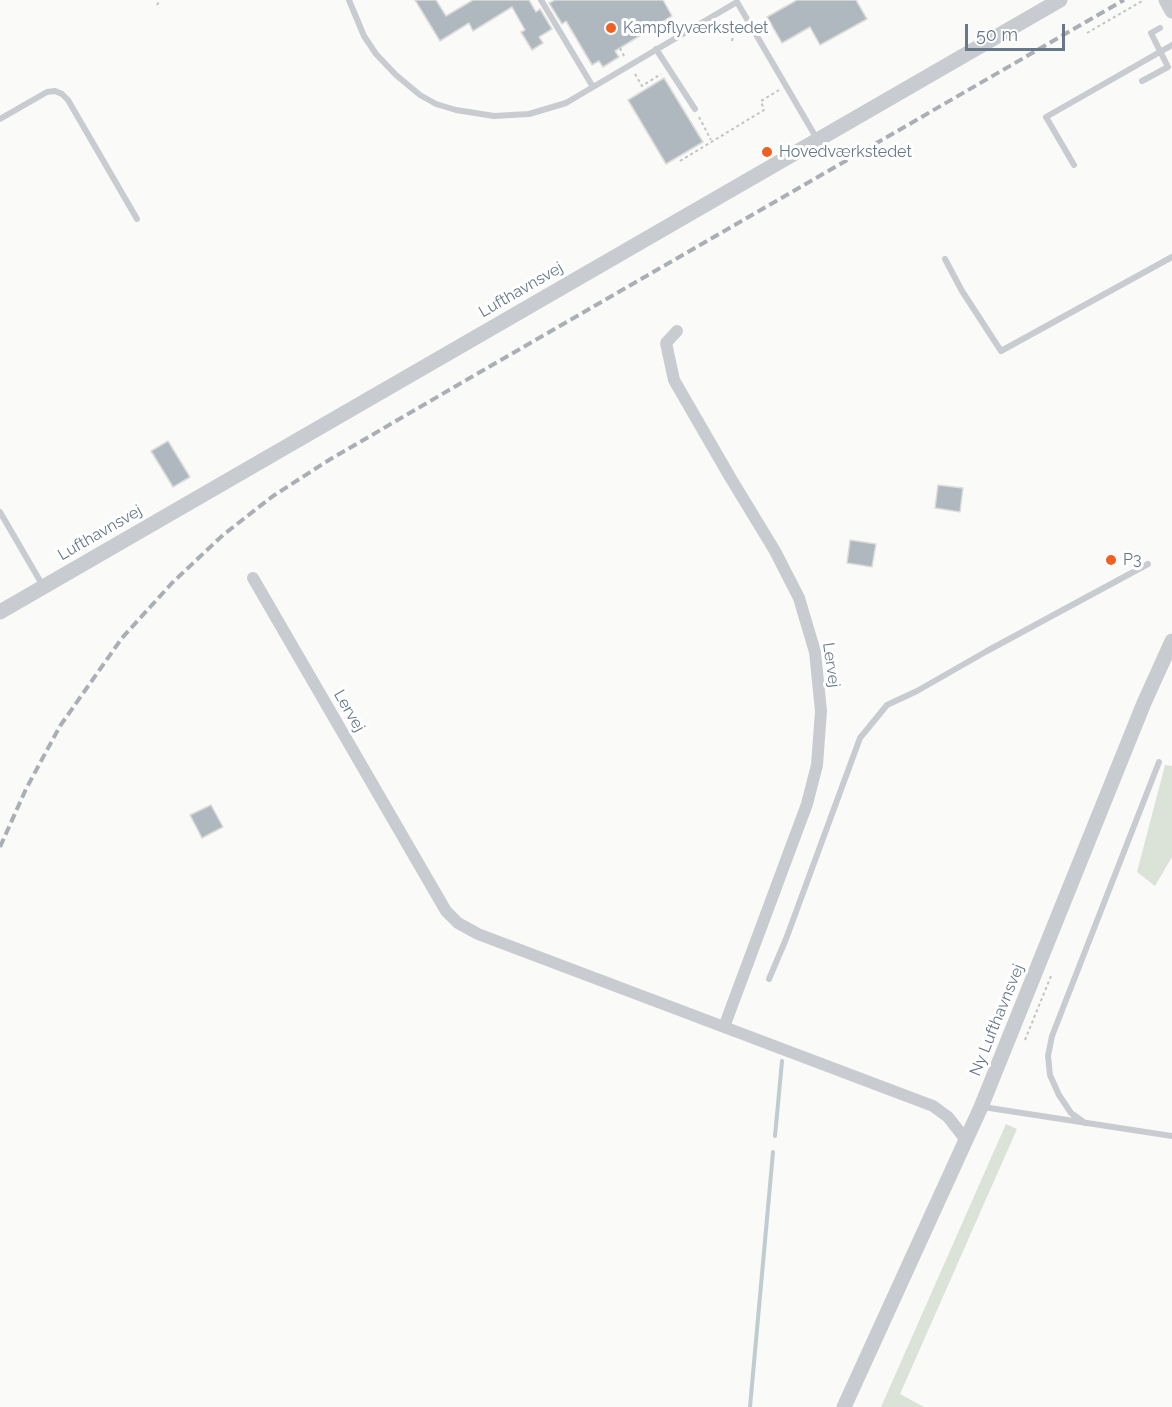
<!DOCTYPE html>
<meta charset="utf-8">
<style>
body{margin:0}
#map{position:relative;width:1172px;height:1407px;overflow:hidden;background:#fafaf8;font-family:Raleway,sans-serif}
canvas{display:block}
.scale{position:absolute;left:965px;top:24px;width:100px;height:27px;box-sizing:border-box;border:3px solid #67788b;border-top:0;padding-left:8px;font-size:18px;line-height:21px;white-space:nowrap;color:#67788b;-webkit-text-stroke:4px #fff;paint-order:stroke}
</style>
<div id="map">
<canvas width="1172" height="1407"></canvas>
<div class="scale">50 m</div>
</div>
<script>
const g = document.querySelector('canvas').getContext('2d');
g.lineJoin = 'round';
function paint(path, color) {
  g.fillStyle = color;
  g.fill(path, 'evenodd');
}
function toPath(rows) {
  const path = new Path2D();
  for (const r of rows) {
    path.moveTo(r[0], r[1]);
    for (let i = 2; i < r.length; i += 2) path.lineTo(r[i], r[i + 1]);
  }
  return path;
}
function stroke(path, color, width, dash) {
  g.strokeStyle = color;
  g.lineWidth = width;
  g.lineCap = dash ? 'butt' : 'round';
  g.setLineDash(dash || []);
  g.stroke(path);
}
function write(font, color, halo, rows, align = 'center') {
  g.font = font + ' Raleway,sans-serif';
  g.lineWidth = 6;
  g.setLineDash([]);
  g.textBaseline = 'middle';
  g.strokeStyle = halo;
  g.fillStyle = color;
  for (const [text, x, y, turn = 0] of rows) {
    g.save();
    g.translate(x, y);
    g.rotate((+turn || 0) * Math.PI / 180);
    g.textAlign = isNaN(turn) ? turn : align;
    if (halo) g.strokeText(text, 0, 0);
    g.fillText(text, 0, 0);
    g.restore();
  }
}
paint(toPath([
 [1165,765,1172,766,1172,857,1155,886,1137,872],
 [1006,1124,1017,1129,900,1394,924,1407,881,1407]
]), '#dbe2d8');
stroke(toPath([
 [775,1136,782,1061],
 [750,1407,773,1152]
]), '#c1ccd1', 4);
const building = toPath([
 [415,0,436,0,446,16,473,0,529,0,536,12,540,9,552,29,539,37,543,43,532,50,521,32,525,30,512,7,473,31,469,23,440,41,415,0],
 [555,0,663,0,672,16,615,51,619,57,603,67,599,61,592,65,566,21,562,24,549,3,555,0],
 [797,0,856,0,867,19,820,45,810,27,782,43,767,17,797,0],
 [664,78,703,142,666,164,628,100,664,78],
 [168,441,190,477,173,487,151,451,168,441],
 [938,485,963,488,960,512,935,508,938,485],
 [850,540,876,544,872,567,847,563,850,540],
 [211,805,223,827,202,838,190,815,211,805]
]);
paint(building, '#b0b8bf');
stroke(building, '#dcdcda', 1.5);
stroke(toPath([
 [157,5,160,0],
 [1087,33,1144,0],
 [732,41,734,32,742,26],
 [620,48,624,56],
 [635,74,642,86,661,74],
 [699,117,711,140],
 [680,161,764,110,761,101,779,90],
 [1025,1040,1051,976]
]), '#c1c4c6', 2, [3, 3]);
stroke(toPath([
 [349,0,364,36,376,54,396,75,420,95,436,104,456,110,494,116,529,114,566,103,737,2,817,139],
 [541,0,593,87],
 [656,49,695,109],
 [1142,81,1168,67,1151,33,1160,28],
 [0,119,47,92,55,91,62,94,68,100,137,219],
 [1074,165,1046,117,1172,45],
 [945,259,962,291,1001,351,1172,257],
 [0,512,43,586],
 [769,979,786,939,860,738,887,705,917,691,987,651,1148,564],
 [983,1107,1172,1136],
 [1085,1123,1071,1113,1059,1095,1050,1075,1048,1056,1052,1036,1159,762]
]), '#c8cbd0', 6);
stroke(toPath([
 [677,331,666,343,674,380,730,477,775,551,799,598,815,652,821,711,817,765,807,804,724,1027],
 [253,578,446,911,458,923,478,934,933,1106,948,1117,966,1140]
]), '#c8cbd0', 12);
stroke(toPath([
 [1166,0,1172,11],
 [0,612,1060,0],
 [844,1407,981,1107,1144,703,1172,641]
]), '#c8cbd0', 15);
stroke(toPath([
 [0,847,26,789,60,726,122,638,172,583,223,535,273,496,329,460,456,386,1124,0]
]), '#aaafb6', 4, [9, 4.5]);
for (const [x, y, r, color] of [
 [611,28,6,"#f06121"],
 [767,152,6,"#f06121"],
 [1111,560,6,"#f06121"]
]) {
  const dot = new Path2D();
  dot.arc(x, y, r, 0, 2 * Math.PI);
  g.fillStyle = color;
  g.fill(dot);
  stroke(dot, '#fff', 2);
}
write('16px', '#67788b', '#fff', [
 ["Kampflyværkstedet",623,28],
 ["Hovedværkstedet",779,152],
 ["P3",1123,560]
], 'left');
write('16px', '#67788b', '#fff', [
 ["Lufthavnsvej",521,290,-30],
 ["Lufthavnsvej",100,533,-30],
 ["Lervej",831,665,82],
 ["Lervej",349,711,60],
 ["Ny Lufthavnsvej",997,1020,-68]
]);
</script>
